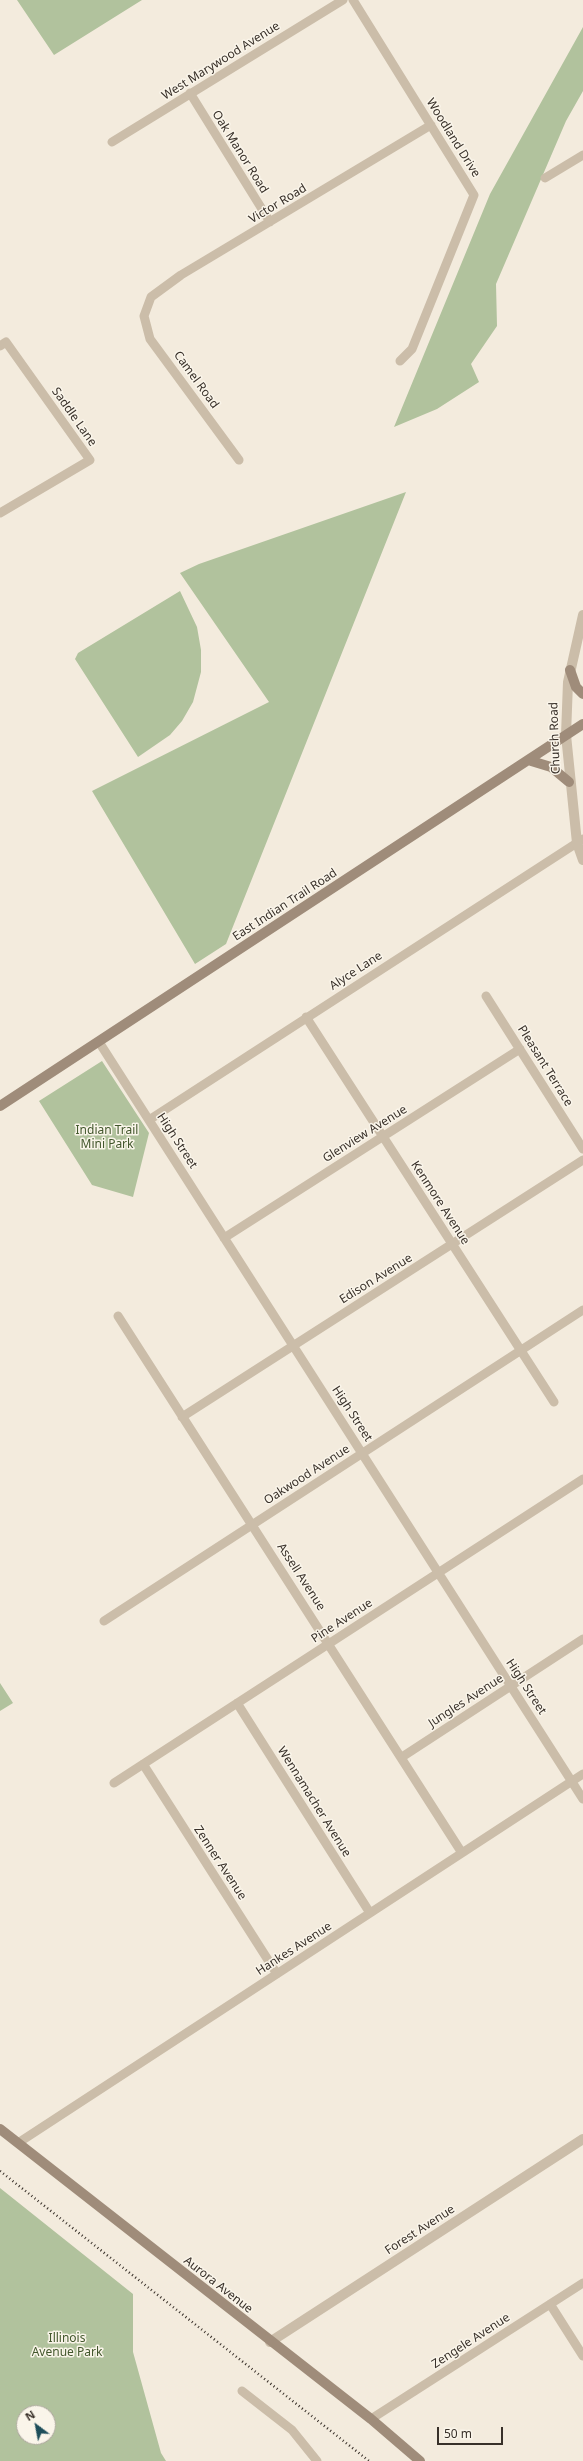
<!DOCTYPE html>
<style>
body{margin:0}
#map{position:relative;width:583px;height:2461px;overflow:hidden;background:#f3ebdd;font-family:"Noto Sans",sans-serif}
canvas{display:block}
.north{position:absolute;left:16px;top:2405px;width:40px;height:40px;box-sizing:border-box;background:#faf5ea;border:1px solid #aca69d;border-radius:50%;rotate:328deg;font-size:11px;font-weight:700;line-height:16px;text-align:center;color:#383029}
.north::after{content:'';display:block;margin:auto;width:14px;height:18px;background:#1e4e5a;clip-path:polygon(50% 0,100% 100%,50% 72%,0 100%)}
.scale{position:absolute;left:437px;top:2427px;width:66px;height:18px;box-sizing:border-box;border:2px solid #383029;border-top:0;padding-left:5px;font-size:12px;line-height:14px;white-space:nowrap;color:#383029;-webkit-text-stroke:3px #faf5ea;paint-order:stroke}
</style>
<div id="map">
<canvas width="583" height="2461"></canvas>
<div class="north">N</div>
<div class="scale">50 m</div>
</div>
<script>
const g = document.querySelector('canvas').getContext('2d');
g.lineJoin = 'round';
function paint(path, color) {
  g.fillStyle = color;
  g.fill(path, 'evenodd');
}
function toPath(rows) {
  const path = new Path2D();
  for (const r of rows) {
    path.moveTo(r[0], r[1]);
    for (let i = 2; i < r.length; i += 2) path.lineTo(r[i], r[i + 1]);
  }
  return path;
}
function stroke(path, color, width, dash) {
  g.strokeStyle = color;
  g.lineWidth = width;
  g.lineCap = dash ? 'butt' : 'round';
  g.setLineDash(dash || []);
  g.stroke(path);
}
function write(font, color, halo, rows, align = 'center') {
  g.font = font + ' "Noto Sans",sans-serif';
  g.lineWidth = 3;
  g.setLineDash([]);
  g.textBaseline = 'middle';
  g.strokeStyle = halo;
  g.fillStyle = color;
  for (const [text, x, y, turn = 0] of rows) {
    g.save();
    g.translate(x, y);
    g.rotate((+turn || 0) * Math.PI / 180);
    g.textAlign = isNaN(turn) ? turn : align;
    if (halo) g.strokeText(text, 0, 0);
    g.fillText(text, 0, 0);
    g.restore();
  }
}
paint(toPath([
 [17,0,142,0,54,55],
 [583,27,583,91,566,121,496,284,497,326,471,364,479,382,437,409,394,427,490,194],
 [406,492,226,944,195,964,92,791,269,702,180,573,199,564],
 [180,591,197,627,201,650,201,672,193,702,182,721,170,735,138,757,75,659,78,653],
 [102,1061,149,1133,133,1197,92,1185,39,1101],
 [0,1683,13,1703,0,1711],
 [0,2188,133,2294,133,2352,161,2453,166,2461,0,2461],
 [24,2413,48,2413,48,2437,24,2437]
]), '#b1c29d');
stroke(toPath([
 [353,0,474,195,412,349,400,361],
 [190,93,270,222],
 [112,142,343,0],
 [545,178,583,155],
 [0,346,6,342,90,460,0,513],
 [239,460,150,339,144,316,151,297,181,275,431,125],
 [486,996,583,1149],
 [306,1017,554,1402],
 [99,1042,583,1799],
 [149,1120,583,839],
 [224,1238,520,1049],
 [118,1316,462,1853],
 [182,1417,583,1160],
 [104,1621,583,1310],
 [237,1703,370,1913],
 [402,1757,583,1639],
 [143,1764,277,1974],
 [114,1783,583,1479],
 [18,2143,583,1774],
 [550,2304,583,2356],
 [242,2391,292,2430,317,2461],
 [371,2419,583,2283]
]), '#cbbda9', 9);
stroke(toPath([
 [583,615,568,682,566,735,577,843,583,860],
 [270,2342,583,2139]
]), '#cbbda9', 10);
stroke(toPath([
 [570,670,576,687,583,694],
 [528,760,551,767,569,782],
 [0,1106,583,724],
 [0,2129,371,2419,420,2461]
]), '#9f8c7a', 10);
stroke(toPath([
 [0,2171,369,2461]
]), '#383029', 2.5, [1, 3]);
write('12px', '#383029', '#faf5ea', [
 ["West Marywood Avenue",221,61,-32],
 ["Woodland Drive",453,138,58],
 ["Oak Manor Road",240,152,58],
 ["Victor Road",278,204,-31],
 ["Camel Road",196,380,54],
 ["Saddle Lane",74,417,55],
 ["Church Road",555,738,-92],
 ["East Indian Trail Road",285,905,-33],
 ["Alyce Lane",356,971,-33],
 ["Pleasant Terrace",545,1066,58],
 ["Glenview Avenue",365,1134,-32],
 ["High Street",177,1141,57],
 ["Kenmore Avenue",440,1203,57],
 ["Edison Avenue",376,1279,-32],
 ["High Street",352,1414,57],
 ["Oakwood Avenue",307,1475,-33],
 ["Assell Avenue",301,1577,57],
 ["Pine Avenue",342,1621,-33],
 ["High Street",526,1687,57],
 ["Jungles Avenue",466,1701,-33],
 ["Wennamacher Avenue",314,1802,58],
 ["Zenner Avenue",220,1863,57],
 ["Hankes Avenue",294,1949,-33],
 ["Forest Avenue",420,2230,-33],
 ["Aurora Avenue",218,2285,38],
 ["Zengele Avenue",471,2341,-33]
]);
write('12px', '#42572c', '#faf5ea', [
 ["Indian Trail",107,1131],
 ["Mini Park",107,1145],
 ["Illinois",67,2339],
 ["Avenue Park",67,2353]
]);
</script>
